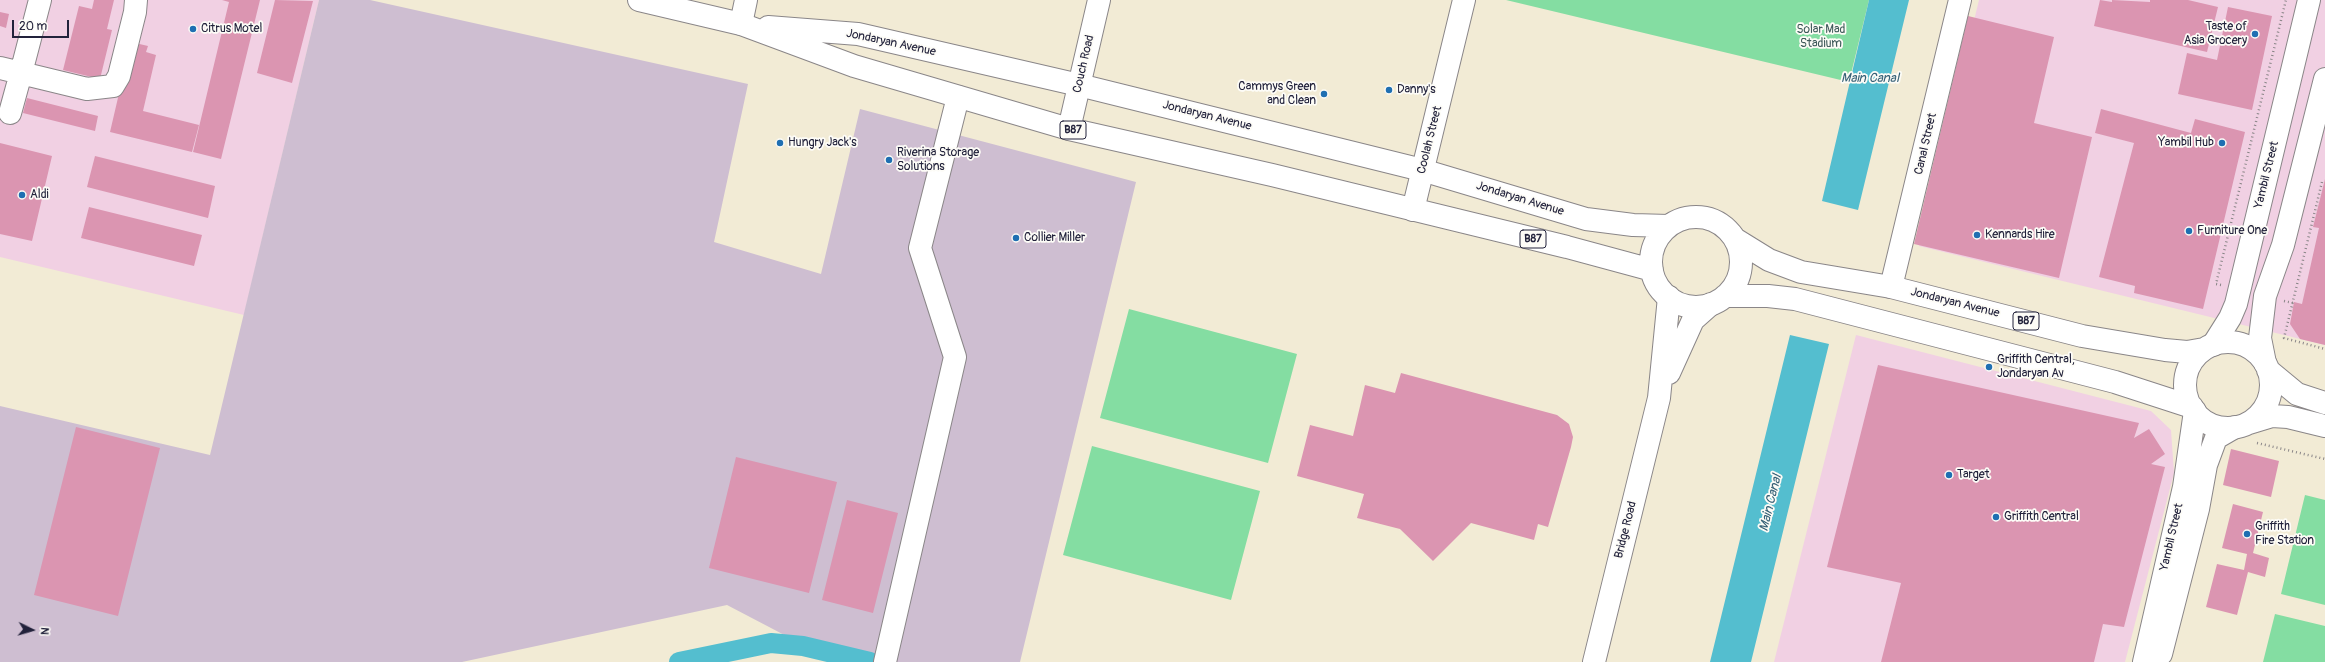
<!DOCTYPE html>
<style>
body{margin:0}
#map{position:relative;width:2325px;height:662px;overflow:hidden;background:#f2ebd5;font-family:Pangolin,sans-serif}
canvas{display:block}
.north{position:absolute;left:12px;top:610px;width:40px;height:40px;-webkit-text-stroke:3px #fdfcf7;paint-order:stroke;rotate:95deg;font-size:11px;font-weight:700;line-height:16px;text-align:center;color:#22223b}
.north::after{content:'';display:block;margin:auto;width:14px;height:18px;background:#22223b;clip-path:polygon(50% 0,100% 100%,50% 72%,0 100%)}
.scale{position:absolute;left:12px;top:20px;width:57px;height:18px;box-sizing:border-box;border:2px solid #22223b;border-top:0;padding-left:5px;font-size:12px;line-height:14px;white-space:nowrap;color:#22223b;-webkit-text-stroke:3px #fdfcf7;paint-order:stroke}
</style>
<div id="map">
<canvas width="2325" height="662"></canvas>
<div class="north">N</div>
<div class="scale">20 m</div>
</div>
<script>
const g = document.querySelector('canvas').getContext('2d');
g.lineJoin = 'round';
function paint(path, color) {
  g.fillStyle = color;
  g.fill(path, 'evenodd');
}
function toPath(rows) {
  const path = new Path2D();
  for (const r of rows) {
    if (r.length === 3) {
      path.moveTo(r[0] + r[2], r[1]);
      path.arc(r[0], r[1], r[2], 0, 2 * Math.PI);
      continue;
    }
    path.moveTo(r[0], r[1]);
    for (let i = 2; i < r.length; i += 2) path.lineTo(r[i], r[i + 1]);
  }
  return path;
}
function stroke(path, color, width, dash) {
  g.strokeStyle = color;
  g.lineWidth = width;
  g.lineCap = dash ? 'butt' : 'round';
  g.setLineDash(dash || []);
  g.stroke(path);
}
function write(font, color, halo, rows, align = 'center') {
  g.font = font + ' Pangolin,sans-serif';
  g.lineWidth = 3.5;
  g.setLineDash([]);
  g.textBaseline = 'middle';
  g.strokeStyle = halo;
  g.fillStyle = color;
  for (const [text, x, y, turn = 0] of rows) {
    g.save();
    g.translate(x, y);
    g.rotate((+turn || 0) * Math.PI / 180);
    g.textAlign = isNaN(turn) ? turn : align;
    if (halo) g.strokeText(text, 0, 0);
    g.fillText(text, 0, 0);
    g.restore();
  }
}
paint(toPath([
 [0,0,319,0,244,315,0,257],
 [1979,0,2325,0,2325,345,1919,246],
 [1856,335,2151,411,2171,430,2174,473,2125,662,1774,662]
]), '#f1d0e3');
paint(toPath([
 [319,0,370,0,748,84,714,242,821,274,860,109,1136,182,1020,662,836,662,727,605,462,662,0,662,0,406,210,455]
]), '#cebed1');
paint(toPath([
 [1506,0,1869,0,1849,82],
 [1129,309,1297,354,1268,463,1100,418],
 [1092,446,1260,491,1231,600,1063,555],
 [2305,495,2325,500,2325,605,2281,594],
 [2275,614,2325,626,2325,662,2263,662]
]), '#84dda2');
paint(toPath([
 [1869,0,1909,0,1858,210,1822,201],
 [1790,335,1829,344,1751,662,1710,662]
]), '#54becf');
stroke(toPath([
 [679,662,771,643,803,646,870,662]
]), '#54becf', 20);
paint(toPath([
 [94,0,114,0,107,29,112,30,100,79,63,70,79,6,92,9],
 [222,0,260,0,221,159,193,152,229,2],
 [275,0,313,1,292,83,257,73],
 [2100,0,2112,2,2112,0,2150,2,2150,0,2188,0,2218,7,2207,52,2094,26],
 [2228,7,2272,16,2252,110,2178,94,2187,53,2217,60],
 [0,12,9,14,6,28,0,26],
 [1968,16,2054,37,2034,123,2092,137,2059,278,1914,244],
 [131,42,148,46,146,52,156,55,143,111,199,125,192,152,110,132],
 [27,98,98,116,95,131,23,113],
 [2101,109,2191,133,2195,119,2245,132,2203,309,2134,293,2135,286,2099,277,2134,143,2095,133],
 [0,143,52,156,32,241,0,234],
 [95,156,215,186,208,218,87,187],
 [2325,179,2325,345,2300,339,2290,324,2294,302,2302,304,2319,228,2313,227],
 [89,207,202,235,194,266,81,238],
 [1878,365,2139,423,2134,438,2149,429,2165,454,2151,464,2165,467,2124,627,2103,624,2094,662,1881,662,1901,583,1827,567],
 [1401,373,1557,415,1569,424,1573,437,1571,447,1548,527,1538,524,1534,540,1471,523,1433,561,1400,529,1357,518,1364,494,1297,476,1310,425,1353,436,1365,385,1395,393],
 [76,427,160,448,118,616,34,595],
 [2231,449,2279,461,2271,497,2223,485],
 [736,457,837,482,809,593,709,568],
 [847,500,898,513,873,613,822,600],
 [2233,504,2263,512,2253,553,2269,558,2265,577,2248,572,2237,615,2206,607,2217,564,2244,570,2247,554,2222,548]
]), '#db95b1');
const minor = toPath([
 [741,24,746,0],
 [0,68,21,73,40,0],
 [10,113,21,73,87,89,113,86,119,76,135,12,136,0],
 [1069,129,1099,0],
 [1413,210,1464,0],
 [1891,287,1960,0],
 [2213,345,2230,318,2236,304,2309,0],
 [2265,363,2260,338,2265,296,2283,245,2325,79],
 [1669,373,1693,320,1711,304],
 [2161,654,2198,509,2206,465,2216,438,2235,427],
 [885,662,955,357,920,248,958,97],
 [1594,662,1659,398,1669,297],
 [2144,662,2184,487,2195,411]
]);
const major = toPath([
 [639,0,741,24,854,66,1069,129,1272,175,1567,247,1652,270],
 [768,27,858,34,1079,85,1422,170,1586,219,1633,225,1669,226],
 [1696,262,45],
 [1735,239,1769,260,1801,272,1891,287,2082,336,2165,350,2187,352,2204,349],
 [1725,296,1768,296,1795,299,2115,382,2192,407],
 [2228,385,43],
 [2268,370,2297,394,2325,403],
 [2249,423,2272,416,2288,417,2325,426]
]);
stroke(minor, '#8a8688', 24);
stroke(major, '#8a8688', 24);
stroke(toPath([
 [2322,182,2284,338,2325,349],
 [2221,285,2216,284,2286,0],
 [2284,301,2293,303],
 [2257,443,2325,459]
]), '#8a8688', 2.5, [1, 3]);
stroke(minor, '#fff', 22);
stroke(major, '#fff', 22);
for (const [x, y, r, color] of [
 [193,29,4,"#1f6fb2"],
 [2255,34,4,"#1f6fb2"],
 [1389,90,4,"#1f6fb2"],
 [1324,94,4,"#1f6fb2"],
 [780,143,4,"#1f6fb2"],
 [2222,143,4,"#1f6fb2"],
 [889,160,4,"#1f6fb2"],
 [22,195,4,"#1f6fb2"],
 [2189,231,4,"#1f6fb2"],
 [1977,235,4,"#1f6fb2"],
 [1016,238,4,"#1f6fb2"],
 [1989,367,4,"#1f6fb2"],
 [1949,475,4,"#1f6fb2"],
 [1996,517,4,"#1f6fb2"],
 [2247,534,4,"#1f6fb2"]
]) {
  const dot = new Path2D();
  dot.arc(x, y, r, 0, 2 * Math.PI);
  g.fillStyle = color;
  g.fill(dot);
  stroke(dot, '#fdfcf7', 1.5);
}
for (const [x, y, w] of [
 [1073,130,26],
 [1533,239,26],
 [2026,321,26]
]) {
  const box = new Path2D();
  box.roundRect(x - w / 2, y - 9, w, 18, 3);
  g.fillStyle = '#fdfcf7';
  g.fill(box);
  stroke(box, '#22223b', 1);
}
write('bold 11px', '#22223b', null, [
 ["B87",1073,130],
 ["B87",1533,239],
 ["B87",2026,321]
]);
write('12px', '#22223b', '#fdfcf7', [
 ["Taste of",2247,27,"right"],
 ["Asia Grocery",2247,41,"right"],
 ["Citrus Motel",201,29],
 ["Cammys Green",1316,87,"right"],
 ["and Clean",1316,101,"right"],
 ["Danny's",1397,90],
 ["Hungry Jack's",788,143],
 ["Yambil Hub",2214,143,"right"],
 ["Riverina Storage",897,153],
 ["Solutions",897,167],
 ["Aldi",30,195],
 ["Furniture One",2197,231],
 ["Kennards Hire",1985,235],
 ["Collier Miller",1024,238],
 ["Griffith Central,",1997,360],
 ["Jondaryan Av",1997,374],
 ["Target",1957,475],
 ["Griffith Central",2004,517],
 ["Griffith",2255,527],
 ["Fire Station",2255,541]
], 'left');
write('12px', '#3f5a5a', '#fdfcf7', [
 ["Solar Mad",1821,30],
 ["Stadium",1821,44]
]);
write('12px', '#22223b', '#fdfcf7', [
 ["Jondaryan Avenue",891,43,12],
 ["Couch Road",1084,64,-77],
 ["Jondaryan Avenue",1207,116,14],
 ["Coolah Street",1430,140,-76],
 ["Canal Street",1926,144,-77],
 ["Yambil Street",2267,175,-76],
 ["Jondaryan Avenue",1520,199,17],
 ["Jondaryan Avenue",1955,303,14],
 ["Bridge Road",1626,530,-76],
 ["Yambil Street",2172,537,-77]
]);
write('italic 13px', '#366076', '#fdfcf7', [
 ["Main Canal",1870,79],
 ["Main Canal",1771,503,-76]
]);
</script>
